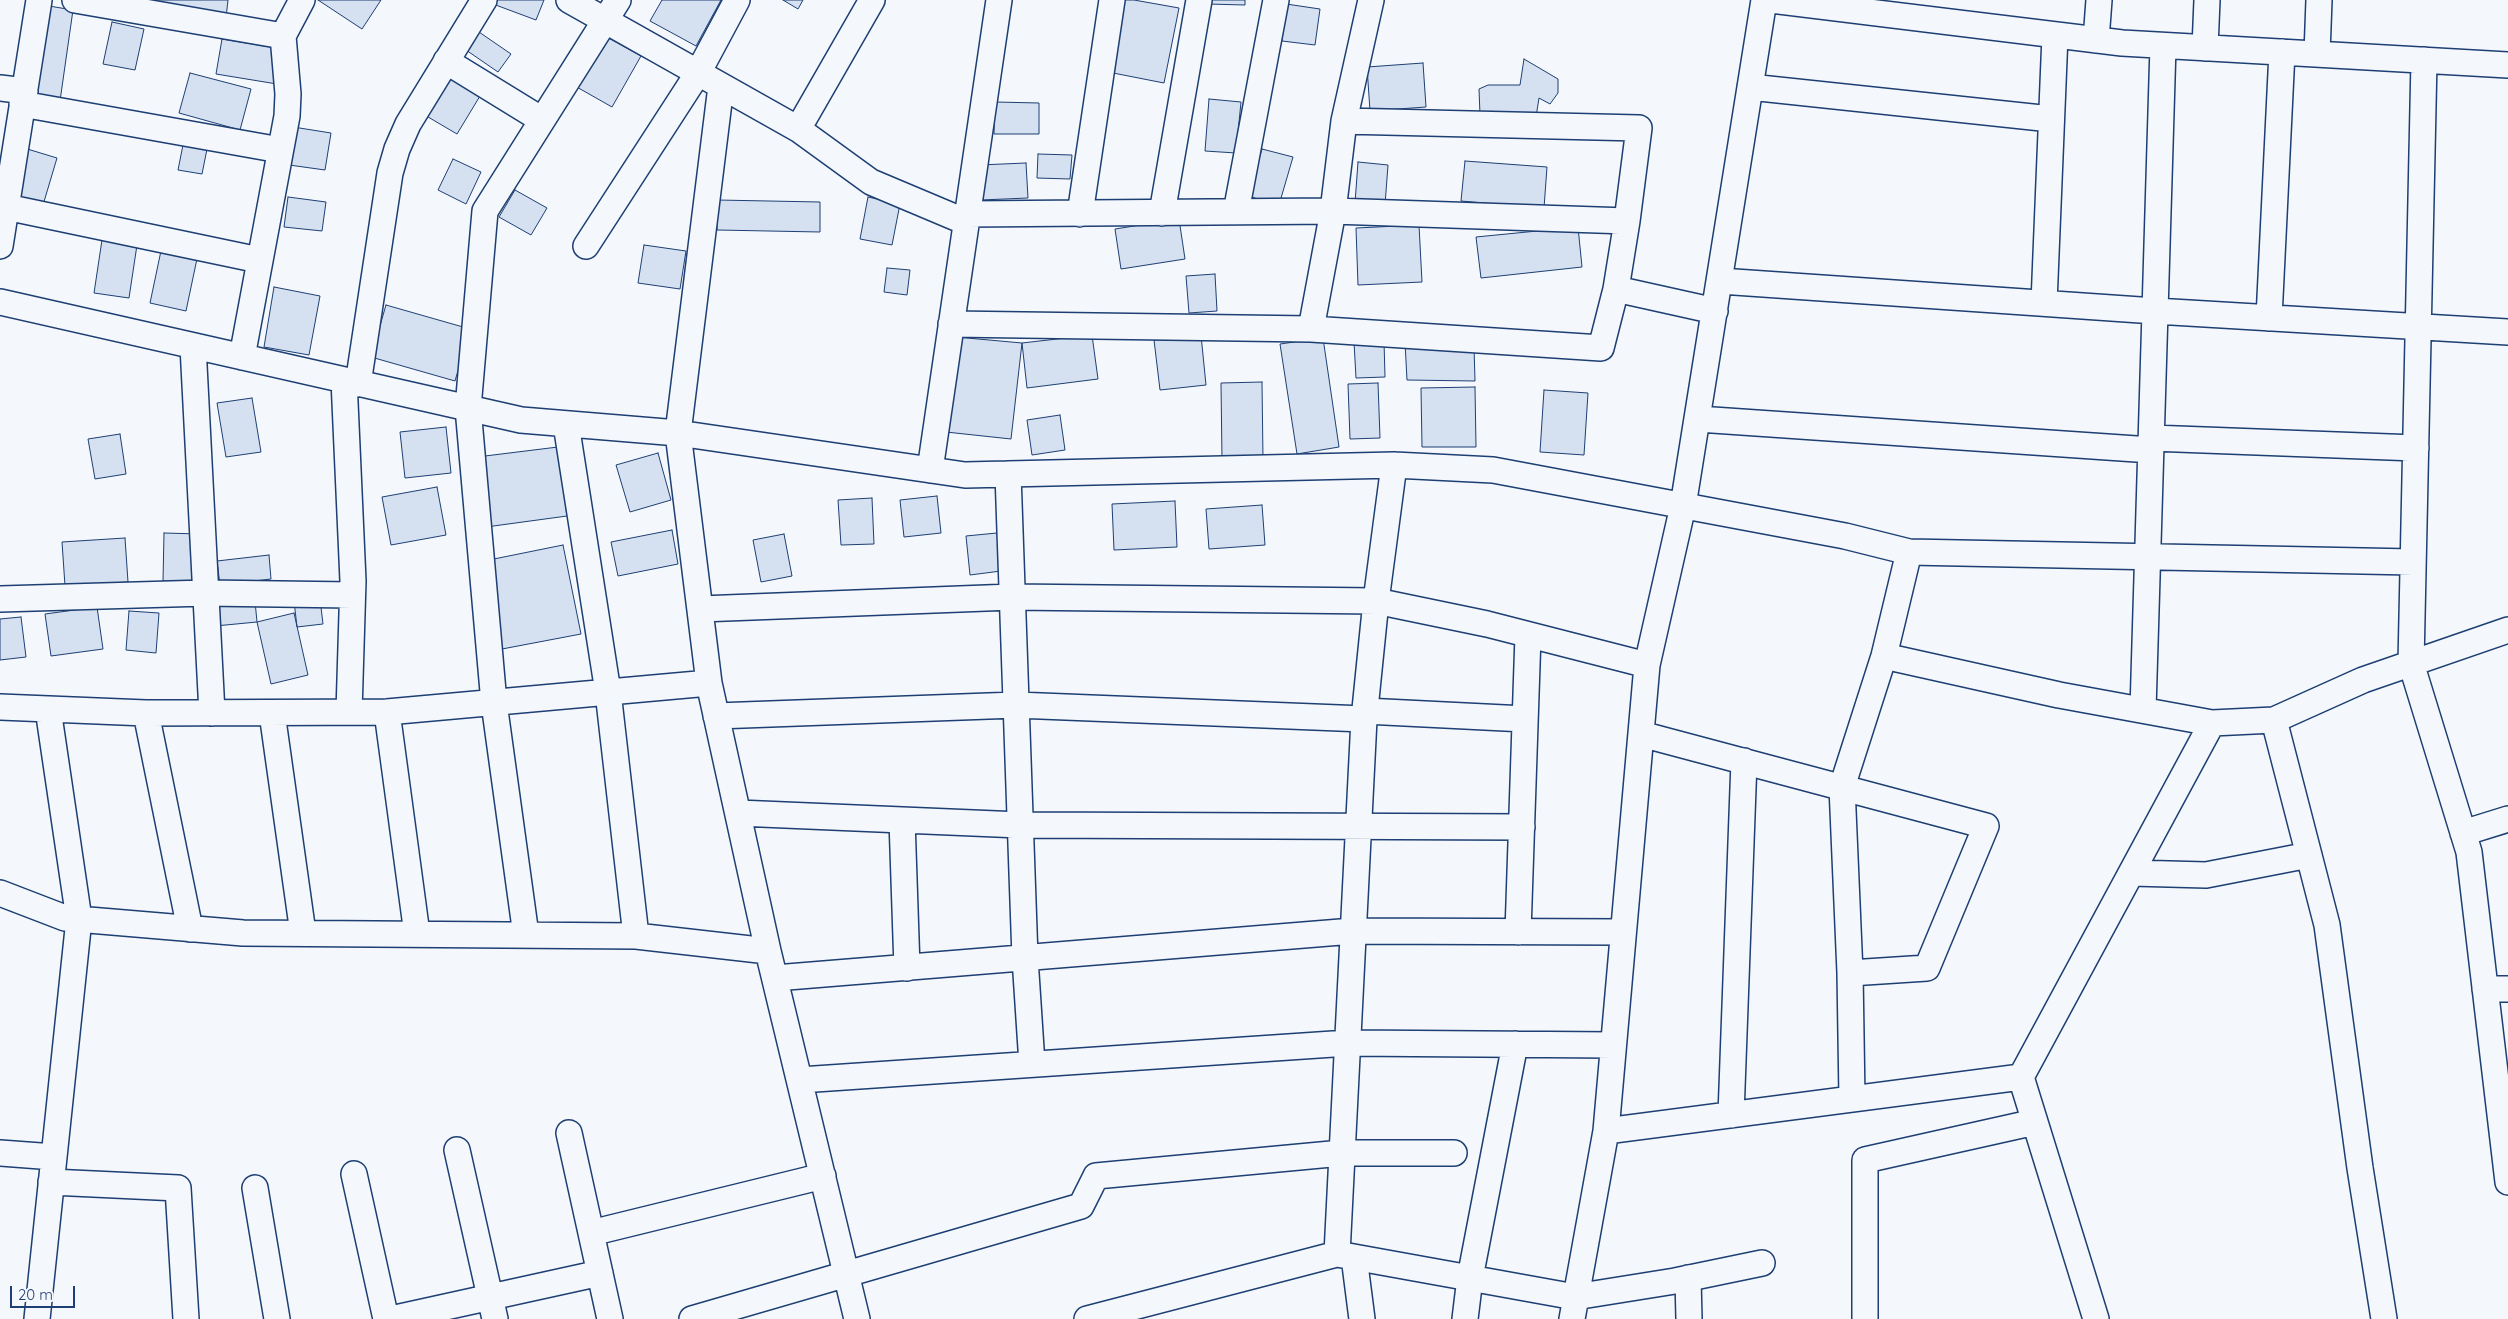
<!DOCTYPE html>
<style>
body{margin:0}
#map{position:relative;width:2508px;height:1319px;overflow:hidden;background:#f4f7fb;font-family:Quicksand,sans-serif}
canvas{display:block}
.scale{position:absolute;left:10px;top:1286px;width:65px;height:22px;box-sizing:border-box;border:2px solid #1d3f73;border-top:0;padding-left:6px;font-size:15px;line-height:18px;white-space:nowrap;color:#1d3f73;-webkit-text-stroke:4px #f4f7fb;paint-order:stroke}
</style>
<div id="map">
<canvas width="2508" height="1319"></canvas>
<div class="scale">20 m</div>
</div>
<script>
const g = document.querySelector('canvas').getContext('2d');
g.lineJoin = 'round';
function paint(path, color) {
  g.fillStyle = color;
  g.fill(path, 'evenodd');
}
function toPath(rows) {
  const path = new Path2D();
  for (const r of rows) {
    path.moveTo(r[0], r[1]);
    for (let i = 2; i < r.length; i += 2) path.lineTo(r[i], r[i + 1]);
  }
  return path;
}
function stroke(path, color, width, dash) {
  g.strokeStyle = color;
  g.lineWidth = width;
  g.lineCap = dash ? 'butt' : 'round';
  g.setLineDash(dash || []);
  g.stroke(path);
}
const building = toPath([
 [110,0,228,0,226,18,110,0],
 [318,0,381,0,362,29,318,0],
 [495,0,544,0,536,20,493,4,495,0],
 [662,0,721,0,696,46,650,21,662,0],
 [783,0,803,0,798,9,783,0],
 [1122,0,1134,0,1179,8,1164,83,1108,72,1122,0],
 [1207,0,1245,0,1245,5,1207,4,1207,0],
 [1286,4,1320,9,1315,45,1282,41,1286,4],
 [43,5,73,10,60,101,30,97,43,5],
 [112,22,144,29,135,70,103,64,112,22],
 [479,32,511,54,498,72,466,50,479,32],
 [603,35,641,56,612,107,575,86,603,35],
 [222,39,283,49,277,84,216,74,222,39],
 [1524,59,1558,79,1558,93,1550,104,1539,98,1536,117,1480,115,1479,89,1488,85,1520,85,1524,59],
 [1423,63,1426,107,1370,111,1367,67,1423,63],
 [190,73,251,89,240,130,179,113,190,73],
 [447,76,480,96,457,134,423,114,447,76],
 [1209,99,1241,102,1236,153,1205,151,1209,99],
 [995,102,1039,103,1039,134,994,134,995,102],
 [287,126,331,133,325,170,282,164,287,126],
 [183,145,207,149,202,174,178,170,183,145],
 [24,148,57,158,43,205,10,195,24,148],
 [1262,149,1293,157,1279,205,1248,196,1262,149],
 [1038,154,1072,155,1070,179,1037,178,1038,154],
 [453,159,481,172,466,204,438,190,453,159],
 [1465,161,1547,167,1544,208,1461,201,1465,161],
 [1358,162,1388,165,1385,205,1355,203,1358,162],
 [1026,163,1028,198,981,200,979,165,1026,163],
 [515,190,547,208,531,235,499,217,515,190],
 [288,197,326,202,322,231,284,227,288,197],
 [868,197,900,204,892,245,860,239,868,197],
 [717,200,820,202,820,232,717,230,717,200],
 [1179,219,1185,259,1121,269,1115,229,1179,219],
 [1419,225,1422,282,1358,285,1356,228,1419,225],
 [1578,227,1582,267,1481,278,1476,237,1578,227],
 [102,240,137,245,129,298,94,293,102,240],
 [644,245,686,251,680,289,638,283,644,245],
 [162,246,198,254,186,311,150,303,162,246],
 [887,268,910,270,907,295,884,292,887,268],
 [1215,274,1217,311,1189,313,1186,276,1215,274],
 [274,287,320,296,309,355,264,347,274,287],
 [386,305,470,329,455,381,371,357,386,305],
 [1092,335,1098,379,1027,388,1022,343,1092,335],
 [1201,335,1206,385,1160,390,1154,340,1201,335],
 [956,337,1022,343,1011,439,946,432,956,337],
 [1323,338,1339,447,1297,454,1280,344,1323,338],
 [1384,341,1385,377,1356,378,1354,342,1384,341],
 [1405,342,1474,346,1475,381,1407,380,1405,342],
 [1262,382,1263,459,1222,460,1221,383,1262,382],
 [1378,383,1380,438,1350,439,1348,384,1378,383],
 [1475,387,1476,447,1422,447,1421,388,1475,387],
 [1544,390,1588,393,1584,455,1540,452,1544,390],
 [252,398,261,452,226,457,217,403,252,398],
 [1060,415,1065,450,1032,455,1027,420,1060,415],
 [446,427,451,473,405,478,400,432,446,427],
 [120,434,126,474,95,479,88,439,120,434],
 [558,447,567,516,486,527,477,457,558,447],
 [658,453,671,500,630,512,616,465,658,453],
 [437,487,446,535,391,545,382,497,437,487],
 [937,496,941,533,904,537,900,500,937,496],
 [872,498,874,544,841,545,838,500,872,498],
 [1175,501,1177,547,1114,550,1112,504,1175,501],
 [1262,505,1265,545,1209,549,1206,509,1262,505],
 [672,530,678,564,618,576,611,542,672,530],
 [164,533,200,534,200,582,163,581,164,533],
 [997,533,1001,571,970,575,966,536,997,533],
 [784,534,792,576,761,582,753,540,784,534],
 [125,538,128,582,65,586,62,542,125,538],
 [563,545,581,634,502,649,484,561,563,545],
 [269,555,271,579,220,585,217,561,269,555],
 [320,599,323,624,297,627,294,601,320,599],
 [255,601,257,622,215,626,212,606,255,601],
 [97,607,103,649,51,656,45,614,97,607],
 [129,611,159,613,156,653,126,650,129,611],
 [294,613,308,675,271,684,257,622,294,613],
 [21,617,26,657,0,660,0,619,21,617]
]);
paint(building, '#d5e0f0');
stroke(building, '#1d3f73', 1);
const minor = toPath([
 [75,0,283,36,302,0],
 [569,0,798,129,872,0],
 [1771,0,2122,43,2508,65],
 [2096,40,2099,0],
 [2205,48,2207,0],
 [2317,54,2319,0],
 [2424,60,2411,663,2469,852,2508,1182],
 [446,61,542,120],
 [721,86,678,433,709,683,768,951,857,1319],
 [1750,87,2051,119],
 [0,88,25,91],
 [22,104,280,150],
 [1344,121,1639,128,1627,221],
 [798,129,871,182,966,222],
 [6,207,259,260],
 [1236,212,1276,0],
 [1162,213,1199,0],
 [967,214,1333,211,1627,221,1616,289],
 [1080,214,1112,0],
 [0,246,39,0],
 [586,246,698,73,737,0],
 [1720,281,2155,311,2508,332],
 [0,302,521,420,678,433,965,475,1394,465,1493,470,1845,536,1909,552,1884,656,1842,787,1850,973,1852,1099],
 [2044,303,2055,35],
 [2269,318,2282,52],
 [951,324,1311,329,1333,211,1344,121,1371,0],
 [1311,329,1601,348,1616,289,1715,311],
 [193,346,212,713],
 [242,357,287,116,288,94,283,36],
 [344,380,353,581,349,712],
 [358,384,390,173,397,149,408,124,484,0],
 [1698,419,2151,450],
 [566,424,608,692,636,936],
 [2151,438,2416,448],
 [930,470,999,0],
 [1008,474,1025,958,1032,1064],
 [1909,552,2413,562],
 [0,599,205,593,352,595],
 [700,609,1012,597,1376,601,1487,624,1647,665,1606,1131,1572,1319],
 [1884,656,2059,695,2212,723,2274,720,2363,680,2508,630],
 [1647,665,1683,506,1764,0],
 [0,707,146,713],
 [2143,710,2163,46],
 [1365,711,1525,719],
 [387,712,417,934],
 [272,713,303,933],
 [716,716,1016,705,1364,719],
 [2274,720,2327,925,2360,1168,2384,1319],
 [1641,734,1986,826,1927,968,1850,973],
 [738,813,1020,825,1522,827],
 [902,820,907,968],
 [2463,833,2508,819],
 [2132,873,2206,875,2309,855],
 [0,893,65,918,243,933,636,936,768,951],
 [190,929,146,713,387,712,709,683],
 [1518,932,1528,635],
 [526,935,494,703,468,408,485,211,618,0],
 [775,978,1353,931,1623,932],
 [2485,989,2508,989],
 [800,1080,1348,1043,1613,1045],
 [1731,1115,1744,761],
 [1606,1131,2021,1077],
 [569,1133,610,1319],
 [457,1150,495,1319],
 [0,1153,54,1157],
 [354,1174,386,1319],
 [51,1182,178,1188,186,1319],
 [255,1188,277,1319],
 [591,1233,823,1176],
 [1337,1254,1364,719,1376,601,1394,465],
 [1354,1257,1362,1319],
 [1688,1278,1689,1319],
 [37,1319,79,919,48,709],
 [391,1319,600,1273],
 [692,1319,1081,1206,1096,1176,1342,1153,1454,1153],
 [1087,1319,1337,1254,1575,1297,1675,1281,1762,1263],
 [1465,1319,1470,1278,1515,1044],
 [1865,1319,1865,1160,2035,1122],
 [2096,1319,2021,1077,2212,723]
]);
stroke(minor, '#1d3f73', 28);
stroke(minor, '#f4f7fb', 25);
</script>
